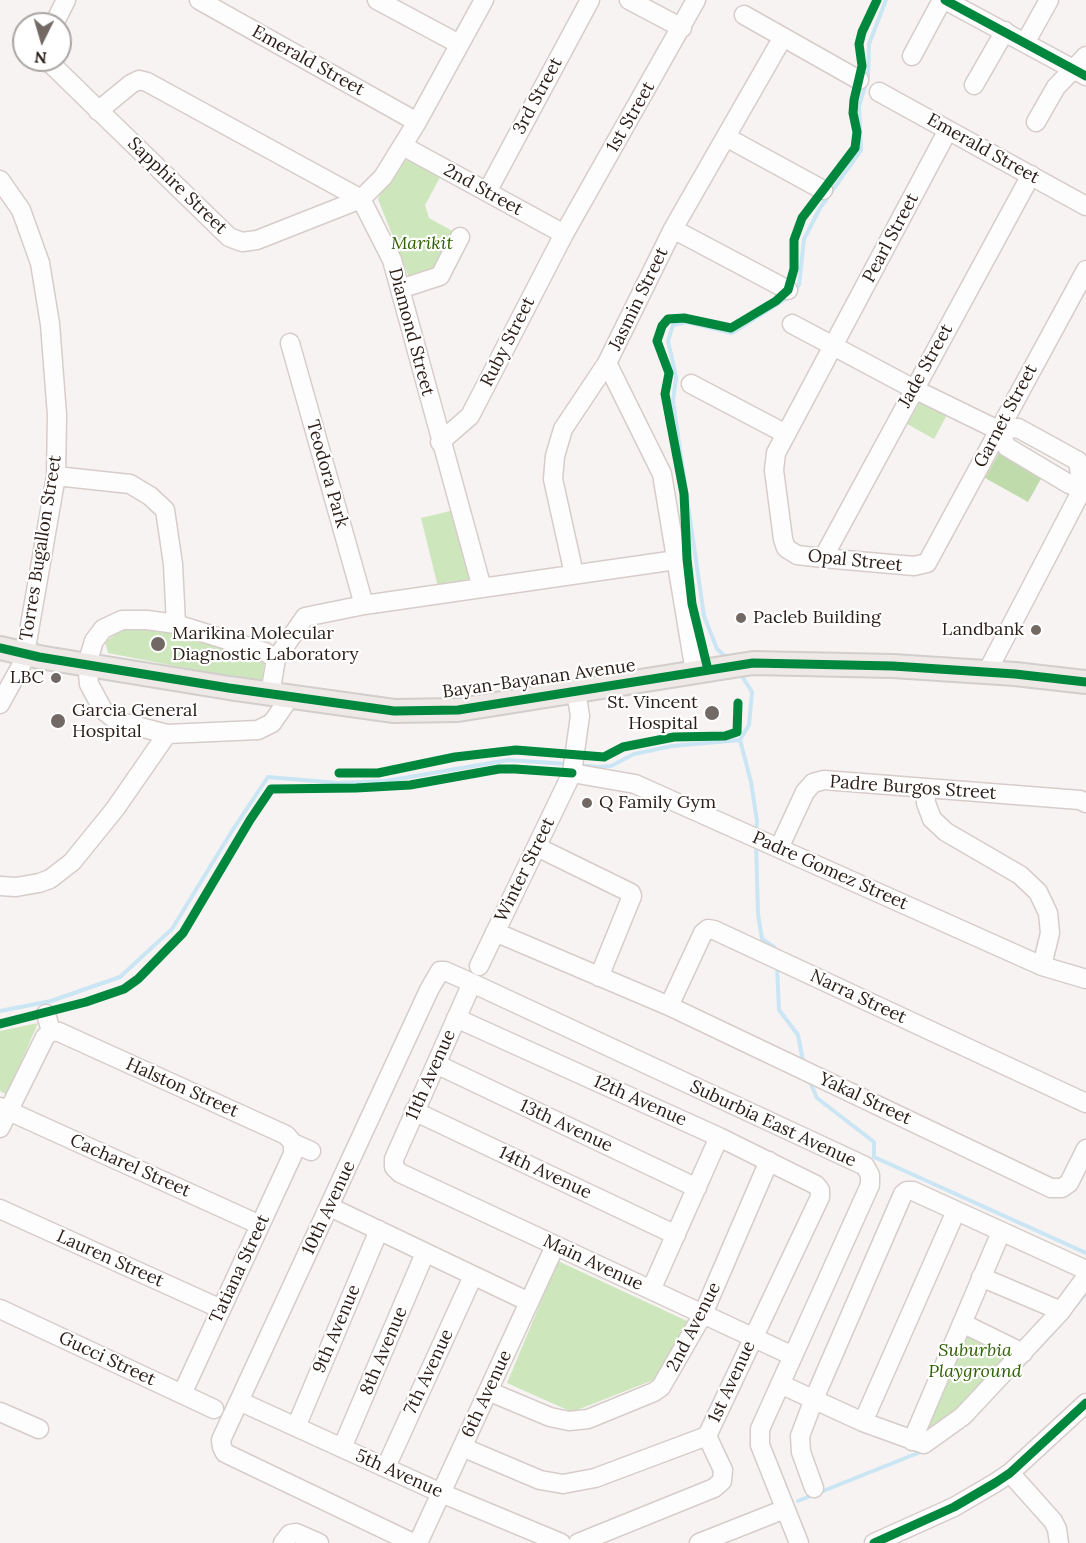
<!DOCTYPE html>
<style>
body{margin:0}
#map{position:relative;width:1086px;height:1543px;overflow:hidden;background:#f7f3f2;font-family:Lora,serif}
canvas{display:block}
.north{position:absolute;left:12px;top:12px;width:60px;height:60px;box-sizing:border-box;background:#fff;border:2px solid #aaa5a2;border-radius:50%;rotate:185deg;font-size:16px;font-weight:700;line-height:24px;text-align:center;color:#2b1d17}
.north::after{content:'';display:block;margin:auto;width:21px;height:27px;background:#726864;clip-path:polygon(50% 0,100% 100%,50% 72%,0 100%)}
</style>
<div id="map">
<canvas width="1086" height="1543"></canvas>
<div class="north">N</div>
</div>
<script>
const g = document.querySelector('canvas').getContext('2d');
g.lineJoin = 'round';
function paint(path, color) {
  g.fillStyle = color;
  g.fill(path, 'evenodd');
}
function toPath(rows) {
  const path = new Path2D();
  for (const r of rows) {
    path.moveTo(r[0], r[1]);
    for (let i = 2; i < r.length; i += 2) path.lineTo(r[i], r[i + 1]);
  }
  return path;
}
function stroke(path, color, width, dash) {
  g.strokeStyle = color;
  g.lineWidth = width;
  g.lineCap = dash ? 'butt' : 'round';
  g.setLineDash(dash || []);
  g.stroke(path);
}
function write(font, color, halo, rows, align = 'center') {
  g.font = font + ' Lora,serif';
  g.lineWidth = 4.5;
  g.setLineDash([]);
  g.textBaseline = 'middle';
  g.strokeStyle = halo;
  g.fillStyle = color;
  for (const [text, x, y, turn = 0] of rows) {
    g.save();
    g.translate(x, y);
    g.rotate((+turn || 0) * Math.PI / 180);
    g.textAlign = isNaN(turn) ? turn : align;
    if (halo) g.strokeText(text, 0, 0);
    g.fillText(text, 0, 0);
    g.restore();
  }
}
paint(toPath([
 [404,149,444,170,425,205,429,218,456,233,435,272,410,280,378,199],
 [921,400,947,415,934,439,907,424],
 [454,510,472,578,438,587,421,518],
 [131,623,174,628,265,658,262,683,108,653,105,642],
 [38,1023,7,1095,0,1091,0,1031],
 [558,1261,687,1321,661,1377,572,1412,507,1383],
 [963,1327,1016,1354,949,1422,918,1440]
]), '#cde6bc');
paint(toPath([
 [999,453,1042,477,1028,502,985,478]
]), '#bfdbac');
stroke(toPath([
 [795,291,799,285,804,239,820,208,861,150,859,106,868,77,869,44,886,0],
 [728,659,717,649,704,616,673,401,676,377,668,341,673,325,687,322,732,333,790,296],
 [740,740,751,782,757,821,756,833],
 [578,765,598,767,611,766,634,754,672,746,740,740,749,725,752,692,740,673],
 [756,843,758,914,762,939,774,947,775,952],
 [777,966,779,1010,798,1035,803,1061],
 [0,1011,51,1001,120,977,172,929,232,831,268,777,338,783,386,781,508,760,568,764],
 [810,1082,817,1098,874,1142,874,1157,1086,1253],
 [1075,1306,1086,1293],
 [1011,1377,1059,1326],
 [798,1501,923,1451]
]), '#cae5f3', 4);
const minor = toPath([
 [199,0,417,122],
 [377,0,459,44],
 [629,0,682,28],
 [945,0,1086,76],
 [744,15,859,80],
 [54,24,66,0],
 [1025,43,1049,0],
 [912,56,942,0],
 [47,60,229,237,242,242,257,240,361,199,383,177,417,122,484,0],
 [974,85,1005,31],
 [879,92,1086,206],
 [98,111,131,84,139,80,147,82,361,199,392,260,482,588],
 [1036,122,1056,87,1086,56],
 [948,130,776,453,774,470,783,539,786,548,797,555,823,558,914,566,927,563,1086,270],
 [726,137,823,190],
 [403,146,564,234],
 [0,180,21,210,40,263,50,324,57,415,56,476,25,654,21,666,0,704],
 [487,192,590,0],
 [673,229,788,290],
 [400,289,440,276,460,237],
 [792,324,914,389,998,430,1018,428,1078,461,1082,488],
 [290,343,364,605],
 [607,363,662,474,695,672],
 [691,384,786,434],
 [998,430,1007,447,1069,484,1086,491],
 [440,442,470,416,564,234,696,0],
 [56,476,130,484,150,496,165,510,173,564,176,624],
 [823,558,1031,175],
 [574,574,553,479,555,456,563,429,607,363,673,229,783,37],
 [276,659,265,652,176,624,147,620,122,620,103,629,94,641,87,664,89,684,103,710,117,721,167,734,258,730,272,723,290,697],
 [987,672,1086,482],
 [270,694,276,659,305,617,364,605,676,560],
 [572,773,635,784,1042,966,1086,979],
 [925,788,926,803,932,819,946,832,1020,875,1038,892,1048,913,1050,933,1042,966],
 [537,847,631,893,632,896,599,977],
 [779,848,805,792,813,783,824,780,1080,800,1086,803],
 [0,886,16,887,39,883,50,879,72,862,115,809,167,734],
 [495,932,669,1006,1051,1188,1062,1188,1069,1183,1086,1149],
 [479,966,572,773,580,716,576,691],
 [472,983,394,1159,394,1167,400,1173,793,1356],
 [669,1006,703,933,708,929,714,930,1086,1103],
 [456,1018,719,1137,816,1185,820,1190,820,1197,707,1436,595,1478,563,1484,540,1480,462,1447],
 [51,1031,59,1032,286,1135,293,1143,311,1151],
 [436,1064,697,1188],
 [0,1107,260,1225],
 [414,1111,676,1235],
 [0,1128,45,1037,51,1031,46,1014],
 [330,1207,529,1302],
 [0,1209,221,1309],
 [981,1277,1061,1311],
 [651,1290,719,1137],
 [0,1309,214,1409],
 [962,1323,1023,1353],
 [780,1384,863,1422,924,1444,963,1416,1061,1311,1086,1277],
 [488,1391,550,1417,569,1421,588,1419,654,1392,661,1387,703,1314,769,1161],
 [182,1394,293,1154,293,1143],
 [239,1401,441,1493,561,1543],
 [0,1412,39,1429],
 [863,1422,956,1211],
 [296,1427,379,1230],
 [912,1441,1001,1232],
 [342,1448,425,1253],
 [386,1467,473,1276],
 [1010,1473,1053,1521,1057,1529,1059,1543],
 [814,1488,801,1452,800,1436,814,1399,903,1194,907,1191,913,1191,1086,1270],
 [283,1543,290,1534,296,1533,319,1543],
 [413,1543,225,1453,222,1447,221,1440,429,990,440,971,445,971,472,983,865,1166,870,1175,870,1185,760,1429,760,1445,799,1543],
 [418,1543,555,1246],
 [578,1543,714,1488,722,1481,723,1470,707,1436],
 [699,1543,785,1509],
 [874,1543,954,1507,995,1483,1010,1473,1086,1403]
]);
const major = toPath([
 [0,648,39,657,229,688,394,711,458,710,753,663,893,666,1015,674,1086,682]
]);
stroke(minor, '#d6cdca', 21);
stroke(major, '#d1cecc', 26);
stroke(minor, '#fefdfd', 18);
stroke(major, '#eee9e6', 22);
stroke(toPath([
 [945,0,1086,76],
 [0,648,39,657,229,688,394,711,458,710,753,663,893,666,1015,674,1086,682],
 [708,670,692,604,687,559,684,494,665,394,669,373,657,341,662,326,668,319,684,318,731,328,776,301,788,290,794,269,794,240,802,218,855,148,857,132,853,113,854,100,862,66,859,44,862,32,877,0],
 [339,773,378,773,455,757,516,750,604,757,623,747,674,737,725,736,737,732,738,703],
 [0,1024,86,1002,124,989,138,979,183,933,250,820,271,789,356,788,410,785,499,769,515,769,572,773],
 [874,1543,954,1507,995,1483,1010,1473,1086,1403]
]), '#00873e', 9);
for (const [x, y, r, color] of [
 [741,618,6,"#726864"],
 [1036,630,6,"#726864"],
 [158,644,8,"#726864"],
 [56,678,6,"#726864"],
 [712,713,8,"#726864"],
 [58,721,8,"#726864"],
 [587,803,6,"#726864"]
]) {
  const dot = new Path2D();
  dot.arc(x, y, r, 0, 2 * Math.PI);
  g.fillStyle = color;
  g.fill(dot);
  stroke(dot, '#fff', 2);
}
write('18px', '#2b1d17', '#fff', [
 ["Emerald Street",308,61,29],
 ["3rd Street",538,96,-62],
 ["1st Street",631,117,-60],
 ["Emerald Street",983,149,29],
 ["Sapphire Street",177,186,44],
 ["2nd Street",483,190,29],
 ["Pearl Street",891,238,-62],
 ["Jasmin Street",639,299,-64],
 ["Diamond Street",411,332,75],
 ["Ruby Street",508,342,-63],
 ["Jade Street",926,366,-61],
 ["Garnet Street",1006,416,-62],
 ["Teodora Park",327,474,74],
 ["Torres Bugallon Street",41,548,-81],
 ["Opal Street",855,561,6],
 ["Bayan-Bayanan Avenue",539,679,-8],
 ["Padre Burgos Street",913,788,4],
 ["Winter Street",525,870,-64],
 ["Padre Gomez Street",830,871,24],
 ["Narra Street",858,997,25],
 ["11th Avenue",431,1075,-66],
 ["Halston Street",182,1088,24],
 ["Yakal Street",865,1099,25],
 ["12th Avenue",640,1101,24],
 ["Suburbia East Avenue",773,1124,25],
 ["13th Avenue",566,1126,25],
 ["Cacharel Street",130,1166,24],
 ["14th Avenue",545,1173,25],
 ["10th Avenue",329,1208,-65],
 ["Lauren Street",110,1259,24],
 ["Main Avenue",593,1263,25],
 ["Tatiana Street",240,1269,-65],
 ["2nd Avenue",694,1327,-63],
 ["9th Avenue",337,1329,-67],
 ["8th Avenue",384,1351,-67],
 ["Gucci Street",107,1359,25],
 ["7th Avenue",429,1372,-65],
 ["1st Avenue",732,1382,-65],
 ["6th Avenue",487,1394,-65],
 ["5th Avenue",399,1474,24]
]);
write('italic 18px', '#306004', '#fff', [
 ["Marikit",422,244],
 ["Suburbia",975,1351],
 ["Playground",975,1372]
]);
write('18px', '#2b1d17', '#fff', [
 ["Pacleb Building",753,618],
 ["Landbank",1024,630,"right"],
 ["Marikina Molecular",172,634],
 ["Diagnostic Laboratory",172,655],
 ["LBC",44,678,"right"],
 ["St. Vincent",698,703,"right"],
 ["Hospital",698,724,"right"],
 ["Garcia General",72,711],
 ["Hospital",72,732],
 ["Q Family Gym",599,803]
], 'left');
</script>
